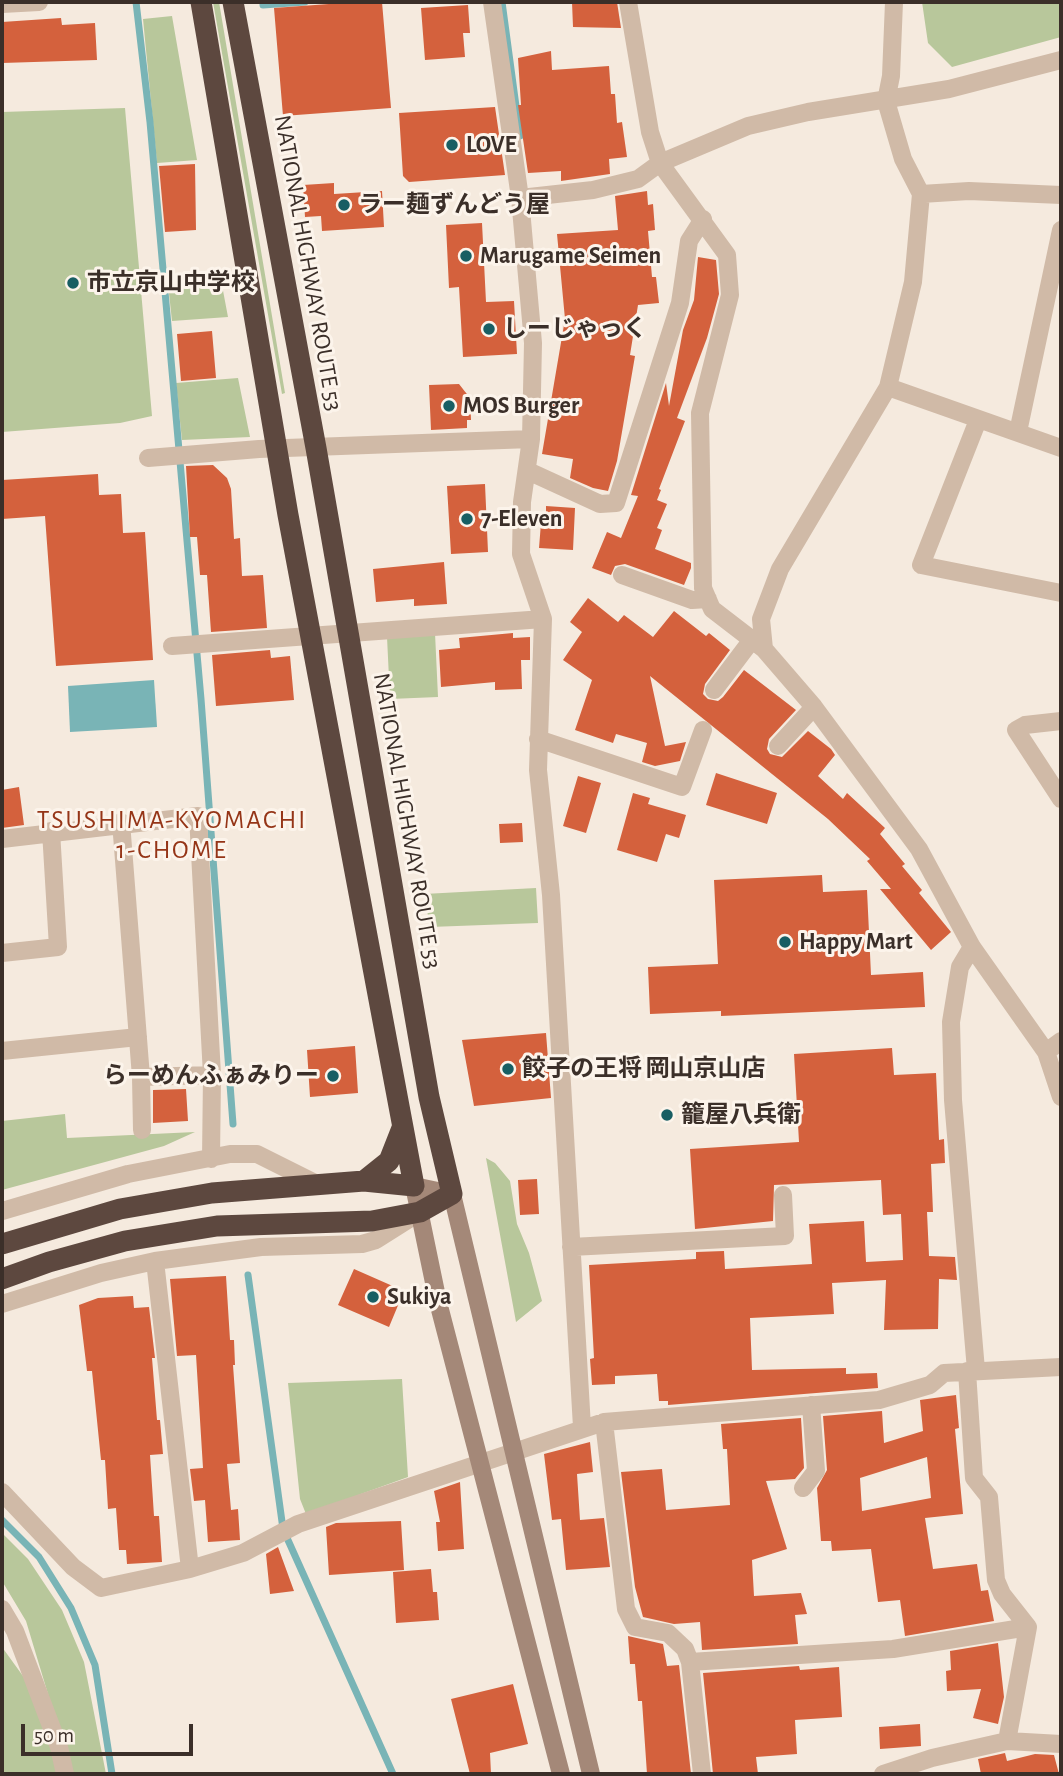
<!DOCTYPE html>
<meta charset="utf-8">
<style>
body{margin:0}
#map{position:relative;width:1063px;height:1776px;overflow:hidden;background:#f5eade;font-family:"Alegreya Sans",sans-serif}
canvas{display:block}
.frame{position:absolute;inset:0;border:4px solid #3b2f29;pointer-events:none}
.scale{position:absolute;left:21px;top:1724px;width:172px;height:32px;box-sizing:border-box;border:4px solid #3b2f29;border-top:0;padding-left:9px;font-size:21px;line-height:24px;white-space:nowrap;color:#3b2f29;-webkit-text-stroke:5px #fcf4eb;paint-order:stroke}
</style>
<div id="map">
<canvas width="1063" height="1776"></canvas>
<div class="frame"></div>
<div class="scale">50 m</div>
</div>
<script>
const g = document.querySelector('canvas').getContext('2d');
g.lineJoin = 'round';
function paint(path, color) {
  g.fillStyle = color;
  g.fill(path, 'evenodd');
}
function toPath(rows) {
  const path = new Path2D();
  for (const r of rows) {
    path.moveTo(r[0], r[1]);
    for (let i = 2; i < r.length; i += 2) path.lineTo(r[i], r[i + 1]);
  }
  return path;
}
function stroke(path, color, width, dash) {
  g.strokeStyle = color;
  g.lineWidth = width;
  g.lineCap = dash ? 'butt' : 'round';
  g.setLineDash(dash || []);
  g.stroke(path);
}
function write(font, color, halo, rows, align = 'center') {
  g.font = font + ' "Alegreya Sans","Noto Sans JP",sans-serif';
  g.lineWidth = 6;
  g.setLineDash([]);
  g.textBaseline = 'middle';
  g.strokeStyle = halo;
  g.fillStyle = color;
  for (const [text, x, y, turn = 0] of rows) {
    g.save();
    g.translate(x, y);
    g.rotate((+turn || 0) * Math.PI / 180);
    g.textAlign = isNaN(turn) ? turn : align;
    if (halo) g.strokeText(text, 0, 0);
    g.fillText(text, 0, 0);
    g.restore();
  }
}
paint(toPath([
 [213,2,219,2,285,393,282,394],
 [922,2,1061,2,1061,37,952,67,928,43],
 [172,16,197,160,157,163,143,19],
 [125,108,152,416,120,423,2,432,2,112],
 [221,280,228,317,172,321,168,284],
 [238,378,250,437,182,440,176,383],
 [435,633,438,697,390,699,387,637],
 [536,888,538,923,430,927,424,894],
 [65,1114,67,1138,195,1132,164,1146,2,1190,2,1121],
 [486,1158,495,1163,510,1181,517,1224,529,1253,542,1301,516,1322],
 [402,1379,408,1477,306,1514,300,1499,288,1383],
 [2,1533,28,1559,62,1610,84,1662,106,1774,72,1774,26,1621,2,1581],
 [2,1647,28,1683,53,1751,58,1774,2,1774]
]), '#b8c79b');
paint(toPath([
 [154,680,157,727,70,732,68,686]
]), '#79b4b6');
stroke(toPath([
 [136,2,150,122,201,699,233,1124],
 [263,2,263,5,305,2],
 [502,2,520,136],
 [248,1275,283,1529,393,1774],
 [2,1520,39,1557,71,1608,95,1665,112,1774]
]), '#79b4b6', 7);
paint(toPath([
 [356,2,382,2,391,108,283,116,274,8],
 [572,2,617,2,621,28,573,27],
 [468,5,470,33,463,33,465,57,425,60,421,8],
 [61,18,62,25,95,23,97,60,2,63,2,22],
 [551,51,552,70,609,66,611,94,615,94,617,123,622,122,627,157,609,159,610,174,561,181,561,171,528,173,518,105,521,105,518,58],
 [495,107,505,175,409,182,403,176,399,113],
 [195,164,196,230,165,232,159,166],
 [334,183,334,194,382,191,384,227,322,231,321,216,305,217,303,185],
 [647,191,648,205,653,204,655,230,648,231,652,277,656,277,659,303,638,305,630,355,635,356,617,461,608,491,593,488,570,478,573,459,542,454,565,319,557,234,618,230,615,196],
 [482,223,486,302,514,301,517,354,463,357,459,287,449,288,446,225],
 [698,257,716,260,719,294,707,338,677,418,685,421,659,489,661,490,657,500,667,504,657,528,662,530,655,549,691,563,691,568,684,585,625,564,615,566,611,575,592,568,607,532,621,538,638,496,631,495,666,383,669,406,683,330,694,300],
 [212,331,216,378,181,381,177,334],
 [459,384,470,398,471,420,467,420,467,428,431,430,429,385],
 [213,465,227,478,231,489,234,539,240,538,242,576,263,575,267,628,211,632,207,575,200,575,197,537,190,537,186,466],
 [98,474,99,495,121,494,123,533,145,532,153,660,56,666,45,516,2,519,2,480],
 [485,484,488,552,451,554,447,486],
 [546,506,575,508,573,550,539,548,541,523,546,523],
 [444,562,447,604,414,606,414,599,376,602,373,569],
 [588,598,618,622,624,615,653,637,674,611,706,636,709,633,730,650,705,684,703,694,708,699,718,701,723,697,744,670,796,710,769,739,767,749,770,754,782,757,808,731,831,749,835,755,818,776,843,799,847,793,885,828,880,834,905,864,902,866,922,890,919,893,951,932,931,950,880,889,891,889,867,861,870,859,828,819,650,676,665,746,686,742,680,761,655,766,642,762,647,743,616,734,613,743,575,730,592,680,563,660,582,632,570,622],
 [513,633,513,638,530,637,530,660,521,660,522,689,495,690,495,682,441,687,439,650,460,648,459,638],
 [270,650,271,658,290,656,294,700,216,706,212,655],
 [716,773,777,793,767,824,706,805],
 [578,776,601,783,586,833,563,826],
 [19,787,24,825,2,828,2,790],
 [633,793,650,798,648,804,686,815,679,838,666,834,657,862,617,850],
 [522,823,523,842,500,843,499,824],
 [822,875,823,892,867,890,871,975,923,972,925,1007,721,1016,721,1011,650,1014,648,967,718,964,714,880],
 [546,1033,551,1098,474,1106,462,1040],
 [355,1046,358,1093,310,1097,307,1050],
 [892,1048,894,1075,936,1073,939,1140,944,1139,945,1163,931,1164,933,1212,927,1212,929,1256,955,1257,957,1280,939,1279,938,1329,884,1330,886,1280,832,1283,834,1314,750,1318,752,1370,846,1368,846,1374,877,1373,878,1388,668,1405,668,1401,659,1401,657,1374,615,1376,615,1384,592,1385,590,1359,594,1358,589,1265,696,1259,696,1252,724,1251,725,1269,812,1264,809,1224,864,1221,866,1262,903,1260,901,1214,883,1215,881,1180,774,1185,773,1221,695,1229,690,1149,799,1142,794,1054],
 [186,1089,188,1121,153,1123,153,1090],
 [537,1179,539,1214,520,1215,518,1180],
 [354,1269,404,1291,389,1327,338,1305],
 [226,1276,230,1340,234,1340,235,1365,233,1365,240,1463,227,1464,231,1510,238,1509,240,1540,208,1542,205,1500,194,1501,190,1469,203,1468,196,1355,177,1356,170,1279],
 [133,1296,134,1308,149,1307,155,1358,152,1358,157,1420,160,1420,163,1454,150,1455,154,1516,159,1516,162,1562,127,1564,126,1550,119,1550,116,1508,108,1509,105,1460,101,1460,92,1371,87,1371,79,1305,98,1298],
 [956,1395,959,1428,955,1429,963,1514,925,1518,933,1569,977,1564,981,1591,988,1590,994,1621,905,1636,900,1600,878,1602,871,1549,832,1551,831,1541,821,1541,817,1488,827,1470,823,1416,882,1411,884,1443,923,1431,920,1400],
 [927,1457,931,1498,862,1511,860,1478],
 [801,1418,804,1468,795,1479,766,1481,787,1549,752,1560,754,1596,801,1593,807,1614,795,1615,798,1644,702,1650,700,1622,674,1624,643,1617,635,1587,621,1472,662,1469,666,1510,730,1505,727,1449,723,1449,721,1424],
 [590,1442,593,1472,577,1474,580,1520,604,1518,610,1567,566,1570,561,1519,552,1520,544,1454],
 [460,1482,464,1549,438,1551,436,1522,440,1522,434,1491],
 [401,1521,404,1570,329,1575,326,1527,336,1523],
 [278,1547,294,1591,270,1594,266,1554],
 [431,1569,433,1592,437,1592,439,1620,396,1623,393,1572],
 [628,1636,663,1644,667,1666,679,1665,691,1774,647,1774,642,1701,638,1701,635,1664,630,1664],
 [998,1643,1004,1697,998,1724,973,1718,981,1689,947,1691,946,1671,951,1670,950,1651],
 [799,1666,800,1670,839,1667,842,1717,795,1720,797,1754,756,1757,758,1774,713,1774,703,1673],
 [513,1684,528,1744,490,1753,491,1774,470,1774,451,1699],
 [920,1724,921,1746,880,1749,879,1727],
 [1005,1753,1007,1761,1035,1754,1054,1755,1059,1774,981,1774,978,1759]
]), '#d4613d');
stroke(toPath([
 [492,2,520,198,533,343,531,439,522,502,521,554,543,619,538,770,551,895,582,1427],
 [628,2,650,132,660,163,727,255,730,295,700,413,703,588,712,609,764,649,814,707,919,849,972,947,1046,1052,1061,1097],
 [2,4,39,2],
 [921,194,969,191,1061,195],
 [520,198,593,190,638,179,660,163,748,126,808,112,949,89,1061,60],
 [888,387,1061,448],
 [978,420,921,565,1061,593],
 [1018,432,1061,230],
 [148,458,259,449,531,439],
 [528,471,600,504,616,503,680,303,689,241,703,219],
 [622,575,692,600,708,599],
 [172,646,543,619],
 [764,649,761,619,780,569,888,387,913,282,921,194,903,159,886,101,891,76,894,2],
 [714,690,751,641],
 [1061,721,1025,725,1016,730,1061,799],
 [538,739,682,787,703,730],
 [778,746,814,707],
 [121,822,141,1077,142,1130],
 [2,839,198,816,212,1075,211,1159],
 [972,947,960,967,951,1022,953,1100,976,1370],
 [2,953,58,947,51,831],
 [2,1051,138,1037],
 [1046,1052,1061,1041],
 [141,1077,212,1075],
 [2,1211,128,1174,230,1154,257,1154,315,1183],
 [571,1247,785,1236,783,1195],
 [155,1261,190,1569],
 [2,1304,101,1273,155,1261,261,1247,362,1244,376,1240,414,1216],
 [967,1371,974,1478,989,1497,996,1580,1002,1594,1028,1627],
 [604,1422,626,1609,635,1627,668,1633,685,1649,690,1662,702,1774],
 [803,1488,816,1471,811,1405],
 [2,1492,73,1567,101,1588,190,1569,243,1553,298,1524,604,1422,879,1400,930,1385,944,1373,1061,1367],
 [2,1609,15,1631,59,1747,65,1774],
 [690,1662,893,1649,1028,1627,1007,1741],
 [883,1774,932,1758,1007,1741,1061,1744]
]), '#d0baa7', 18);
stroke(toPath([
 [561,1774,438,1302,414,1186,452,1194,591,1774]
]), '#a48878', 18);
stroke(toPath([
 [364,1181,389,1161,402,1128],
 [2,1244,120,1209,212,1193,364,1181,414,1186,288,515,201,2],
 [2,1279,49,1262,125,1241,217,1226,372,1221,420,1212,452,1194,429,1097,316,448,233,2]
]), '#5d483f', 21);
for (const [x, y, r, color] of [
 [452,145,7,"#185e63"],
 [344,205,7,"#185e63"],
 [466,256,7,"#185e63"],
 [73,283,7,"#185e63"],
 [489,329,7,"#185e63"],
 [449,406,7,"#185e63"],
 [467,519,7,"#185e63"],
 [785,942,7,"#185e63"],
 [508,1069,7,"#185e63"],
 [333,1076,7,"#185e63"],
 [667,1115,7,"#185e63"],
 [373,1297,7,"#185e63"]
]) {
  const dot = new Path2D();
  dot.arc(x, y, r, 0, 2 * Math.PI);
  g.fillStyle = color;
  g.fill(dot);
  stroke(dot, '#fcf4eb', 2.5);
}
write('bold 24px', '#3b2f29', '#fcf4eb', [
 ["LOVE",466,145],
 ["ラー麺ずんどう屋",358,205],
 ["Marugame Seimen",480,256],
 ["市立京山中学校",87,283],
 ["しーじゃっく",503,329],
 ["MOS Burger",463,406],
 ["7-Eleven",481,519],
 ["Happy Mart",799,942],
 ["餃子の王将 岡山京山店",522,1069],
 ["らーめんふぁみりー",319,1076,"right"],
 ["籠屋八兵衛",681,1115],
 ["Sukiya",387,1297]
], 'left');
write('24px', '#3b2f29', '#fcf4eb', [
 ["NATIONAL HIGHWAY ROUTE 53",308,263,80],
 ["NATIONAL HIGHWAY ROUTE 53",407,821,80]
]);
g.letterSpacing = '2px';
write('26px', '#953517', '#fcf4eb', [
 ["TSUSHIMA-KYOMACHI",172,820],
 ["1-CHOME",172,850]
]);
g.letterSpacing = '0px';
</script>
